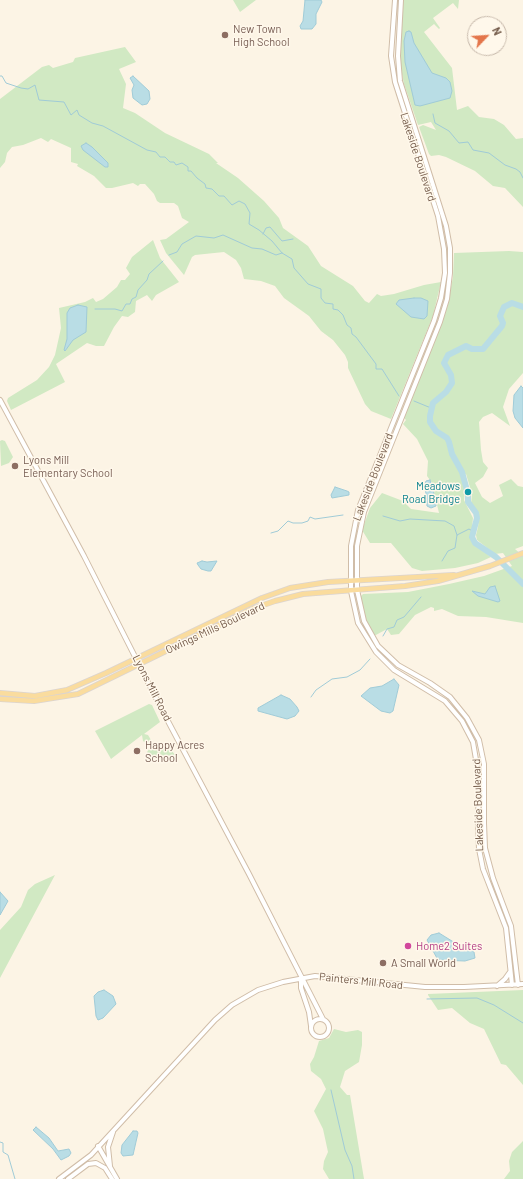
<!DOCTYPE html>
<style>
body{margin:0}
#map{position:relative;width:523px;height:1179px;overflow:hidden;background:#fcf4e5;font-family:Barlow,sans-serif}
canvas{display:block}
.north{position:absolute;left:467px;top:16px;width:40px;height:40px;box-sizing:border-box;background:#fff8eb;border:1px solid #c7b9ab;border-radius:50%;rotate:65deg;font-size:11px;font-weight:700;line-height:16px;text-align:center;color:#745b4a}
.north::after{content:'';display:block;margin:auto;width:14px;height:18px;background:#e4764b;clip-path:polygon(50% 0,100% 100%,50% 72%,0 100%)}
</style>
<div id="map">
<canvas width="523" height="1179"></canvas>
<div class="north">N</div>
</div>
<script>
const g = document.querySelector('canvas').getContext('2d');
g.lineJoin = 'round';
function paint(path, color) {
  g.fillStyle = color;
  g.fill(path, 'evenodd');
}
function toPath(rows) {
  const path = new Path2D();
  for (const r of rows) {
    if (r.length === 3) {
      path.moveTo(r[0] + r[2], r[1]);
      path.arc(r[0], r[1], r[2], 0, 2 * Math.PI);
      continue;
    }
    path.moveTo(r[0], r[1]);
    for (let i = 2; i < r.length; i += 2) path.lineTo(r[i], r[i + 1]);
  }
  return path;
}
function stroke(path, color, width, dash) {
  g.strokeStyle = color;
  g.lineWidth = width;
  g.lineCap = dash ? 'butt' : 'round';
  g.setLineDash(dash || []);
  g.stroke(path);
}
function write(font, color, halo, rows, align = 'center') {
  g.font = font + ' Barlow,sans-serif';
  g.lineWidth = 3;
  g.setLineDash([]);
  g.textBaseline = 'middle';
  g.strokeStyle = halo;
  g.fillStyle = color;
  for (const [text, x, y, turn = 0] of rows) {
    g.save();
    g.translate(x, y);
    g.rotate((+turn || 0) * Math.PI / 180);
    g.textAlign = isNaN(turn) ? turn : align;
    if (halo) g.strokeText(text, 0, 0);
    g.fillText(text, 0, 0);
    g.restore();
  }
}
paint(toPath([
 [233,0,256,0,240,12],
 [403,0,459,0,458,9,453,3,433,18,440,28,439,29,434,24,424,32,452,68,457,110,468,106,479,117,494,119,504,125,516,139,523,138,523,207,505,188,493,186,475,171,446,157,439,155,431,156,429,154,419,127,423,125,436,130,431,122,418,125,404,84,401,69,400,41],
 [125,47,136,62,119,69,126,84,123,108,135,113,165,133,209,154,218,163,216,163,238,178,264,201,279,218,283,228,308,246,321,266,353,286,365,301,369,303,377,294,381,296,394,294,424,285,441,282,433,316,391,419,371,411,365,404,348,368,348,362,345,355,333,340,321,331,309,316,284,298,275,286,261,281,244,279,241,268,236,260,224,252,195,255,192,257,184,275,166,253,160,240,166,239,189,222,182,218,178,206,174,203,160,203,157,201,154,194,145,184,140,184,138,186,133,183,112,188,106,188,94,176,77,166,78,164,71,162,71,148,51,139,48,142,41,138,23,145,12,147,7,153,5,162,0,168,0,99,42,67,49,65,53,68,73,62,75,58],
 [153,240,160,258,179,282,156,295,152,301,147,295,136,301,135,312,128,317,122,316,114,327,104,346,96,346,87,343,56,364,65,382,11,410,7,401,8,398,37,380,49,367,55,355,61,328,59,308,85,302,93,298,96,302,103,299,117,287,121,280,125,280,130,274,126,268,132,257],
 [509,251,523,252,523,373,509,389,503,407,510,426,492,413,483,417,479,422,481,450,483,462,488,468,483,477,475,483,482,497,490,503,503,496,499,485,511,479,518,486,523,487,523,546,515,549,523,556,523,623,486,617,458,616,442,609,434,611,434,608,431,607,415,615,399,634,391,635,387,629,374,636,364,617,359,598,363,594,408,592,449,584,484,576,512,566,503,553,495,554,477,540,476,535,478,527,479,516,471,504,472,494,466,474,462,477,465,490,464,500,473,518,471,538,475,545,491,557,478,563,455,568,422,571,412,568,391,543,370,543,362,530,370,508,382,493,403,501,411,509,439,513,434,492,435,487,427,476,428,461,417,439,403,424,406,420,404,418,447,308,453,277,454,253],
 [2,440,5,441,13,457,9,463,1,466,0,441],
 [149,704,152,705,160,722,144,734,148,735,151,740,146,743,143,741,142,735,111,759,95,731],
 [167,744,175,755,155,761,150,760,148,757,150,756,147,752,151,747,154,749],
 [55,875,0,978,0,930,21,907,28,890,35,884],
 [523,990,523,1085,506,1065,501,1064,484,1029,470,1023,452,1008,438,1010,428,995,428,994],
 [334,1029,346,1032,358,1030,362,1032,362,1045,359,1062,345,1071,340,1087,347,1095,350,1095,364,1179,329,1179,323,1169,324,1161,328,1152,323,1129,314,1111,326,1089,321,1079,311,1071,310,1064,314,1057,319,1041,329,1038],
 [523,1141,523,1179,504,1179,510,1171,509,1161,512,1152]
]), '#d1e9c3');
const water = toPath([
 [305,0,321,0,322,2,316,14,316,24,312,29,301,29,300,26,303,21,305,0],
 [409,31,411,32,414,43,432,73,446,78,450,82,452,91,450,98,420,106,415,105,405,62,404,41,406,32,409,31],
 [133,76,149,91,150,99,147,104,142,105,133,98,132,90,134,85,130,78,133,76],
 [86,143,92,147,108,163,108,167,105,167,83,150,81,146,86,143],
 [414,298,421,298,428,301,427,316,424,319,411,317,396,304,399,300,414,298],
 [78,305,87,307,86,332,73,340,65,351,64,350,67,339,67,313,70,308,78,305],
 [521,386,523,388,523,428,515,418,513,411,514,395,521,386],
 [430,480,436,501,436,506,431,508,427,506,425,484,426,481,430,480],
 [335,487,347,491,349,492,349,495,332,498,331,495,335,487],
 [202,561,207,562,217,561,211,571,208,571,201,569,198,565,197,563,202,561],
 [495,586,500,601,498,602,478,596,472,591,485,594,490,587,495,586],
 [394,679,399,685,393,711,390,713,381,711,361,696,370,688,382,686,394,679],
 [281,695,290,699,297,707,299,711,295,716,287,719,258,711,258,708,281,695],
 [0,892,8,901,0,915,0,892],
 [439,933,460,946,470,949,474,952,475,958,465,961,438,960,427,940,431,935,439,933],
 [104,990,113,996,116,1004,103,1018,98,1020,96,1016,94,996,98,992,104,990],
 [36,1127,49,1138,58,1151,69,1149,71,1153,69,1156,61,1160,53,1149,33,1130,36,1127],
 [133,1131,137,1131,138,1133,133,1155,123,1156,121,1153,122,1145,133,1131]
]);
paint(water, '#b9dde5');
stroke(water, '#a0cbd7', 1);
stroke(toPath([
 [0,76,2,76,6,83,21,88,28,89,35,85,39,100,64,102,71,115,77,110,79,115,92,123,103,126,147,150,156,152,160,157,165,157,170,162,174,162,176,165,182,163,188,167,188,171,191,171,197,178,205,184,206,188,212,189,219,196,224,196,232,205,239,201,245,204,250,213,249,224,259,230,272,241,282,253,292,259,294,268,308,284,321,289,321,298,325,303,333,304,333,309,338,310,343,315,347,325,351,328,352,334,356,337,376,364,376,369,382,369,399,396],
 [433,114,435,123,449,131,459,143,468,142,473,150,489,153,505,165,516,169,520,172,523,178],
 [263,234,266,228,270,227,282,241,293,239],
 [169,255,177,252,182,244,196,236,214,238,223,235,252,248,262,249,276,255,282,253],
 [95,309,115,309,122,311,126,304,130,304,132,299,136,297,138,290,147,280,149,274,163,261],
 [414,401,431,408],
 [383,516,400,521,410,519,445,521,454,526,457,535],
 [271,533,278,531,288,521,293,523,302,523,308,521,310,517,315,519,343,515],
 [442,561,448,551,455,548,457,535,469,529,474,532],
 [383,636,387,629,394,627,397,620,404,617,421,597],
 [311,697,316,690,332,679,347,677,360,670,370,659],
 [427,999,477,998,494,1005,523,1023],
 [331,1090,345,1150,352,1166,354,1179],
 [0,1142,3,1143,3,1152,8,1155,15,1179]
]), '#a0cbd7', 1);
stroke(toPath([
 [523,307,512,303,504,307,500,316,503,323,502,326,483,349,472,349,466,346,448,355,444,363,451,375,452,383,446,392,433,403,430,416,430,422,436,431,447,438,449,442,452,454,462,472,468,494,468,502,476,513,477,518,472,537,475,543,496,557,523,584]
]), '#b9dde5', 6);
const secondary = toPath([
 [395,0,391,56,395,82,438,216,444,249,445,273,441,298,434,321,358,510,351,546,351,591,358,623,376,652,394,670,445,701,462,721,473,742,479,777,478,823,479,849,483,869,506,928,512,985],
 [401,0,398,56,400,81,446,226,450,248,450,273,447,299,440,322,364,512,357,546,357,590,364,621,378,646,398,665,430,683,450,697,467,718,479,740,484,764,484,823,485,848,493,878,511,926,518,985],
 [0,400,84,556,161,708,249,874,323,1019],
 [301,978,301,988,309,1012,311,1026],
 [497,986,505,979,510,972],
 [320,1028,9],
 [98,1146,117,1179],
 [110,1166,108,1147,113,1132],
 [59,1179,91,1155,215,1020,232,1005,258,990,283,982,315,976,425,987,464,987,523,984],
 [68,1179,88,1164,96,1163,105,1168,112,1179]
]);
const primary = toPath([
 [0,693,35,696,67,690,106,673,262,598,290,588,328,582,454,575],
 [0,699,34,701,78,694,252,609,275,601,303,594,405,586,438,581,490,566,523,553]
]);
stroke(secondary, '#d0bda8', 6);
stroke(primary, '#dbd4d0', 6);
stroke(secondary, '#fff', 4);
stroke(primary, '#fadc9e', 4.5);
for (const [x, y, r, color] of [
 [225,35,4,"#8d6e63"],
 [15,466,4,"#8d6e63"],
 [468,492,4,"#0f9aa8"],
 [137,751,4,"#8d6e63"],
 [408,946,4,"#d1479c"],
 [383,963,4,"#8d6e63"]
]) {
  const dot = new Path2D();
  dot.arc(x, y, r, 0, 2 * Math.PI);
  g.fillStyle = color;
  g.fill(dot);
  stroke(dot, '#fff8eb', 1.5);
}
write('11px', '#785e54', '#fff8eb', [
 ["New Town",233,29],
 ["High School",233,42],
 ["Lyons Mill",23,460],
 ["Elementary School",23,473],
 ["Happy Acres",145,745],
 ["School",145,758],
 ["A Small World",391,963]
], 'left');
write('11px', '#745b4a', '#fff8eb', [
 ["Lakeside Boulevard",418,157,72],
 ["Lakeside Boulevard",373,477,-69],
 ["Owings Mills Boulevard",215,628,-25],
 ["Lyons Mill Road",152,688,63],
 ["Lakeside Boulevard",478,805,-92],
 ["Painters Mill Road",361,981,6]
]);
write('11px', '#0d838f', '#fff8eb', [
 ["Meadows",460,486],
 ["Road Bridge",460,499]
], 'right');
write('11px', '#b23c85', '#fff8eb', [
 ["Home2 Suites",416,946]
], 'left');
</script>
